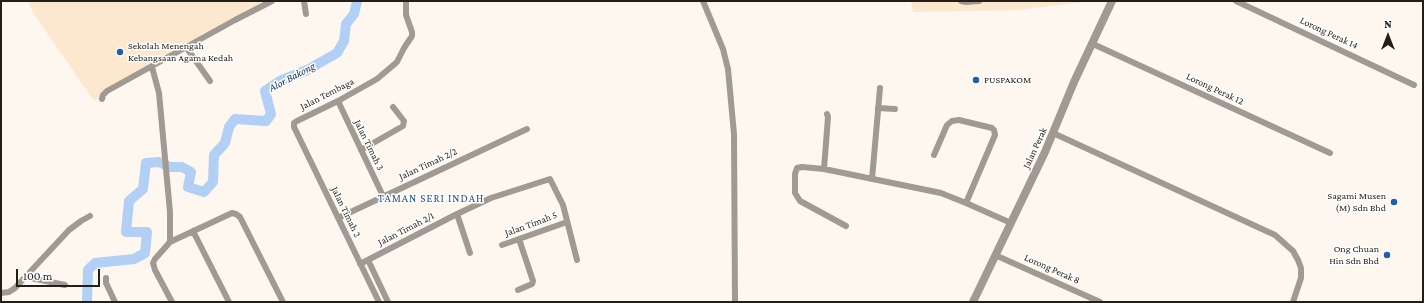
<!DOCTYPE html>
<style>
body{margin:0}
#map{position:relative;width:1424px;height:303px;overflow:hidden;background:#fdf7ef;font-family:"Crimson Pro",serif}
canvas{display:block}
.frame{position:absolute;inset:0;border:2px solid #231e17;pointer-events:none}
.north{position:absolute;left:1368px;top:16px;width:40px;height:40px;-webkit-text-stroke:3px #fff;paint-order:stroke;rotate:0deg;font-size:11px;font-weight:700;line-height:16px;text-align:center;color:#231e17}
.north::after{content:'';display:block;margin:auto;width:14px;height:18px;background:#231e17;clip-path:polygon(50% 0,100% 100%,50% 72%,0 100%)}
.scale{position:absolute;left:16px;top:269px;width:84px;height:18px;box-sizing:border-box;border:2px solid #231e17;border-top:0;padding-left:5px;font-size:12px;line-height:14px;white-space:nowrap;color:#231e17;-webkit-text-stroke:3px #fff;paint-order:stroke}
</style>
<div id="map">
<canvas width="1424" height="303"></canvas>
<div class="frame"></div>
<div class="north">N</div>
<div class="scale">100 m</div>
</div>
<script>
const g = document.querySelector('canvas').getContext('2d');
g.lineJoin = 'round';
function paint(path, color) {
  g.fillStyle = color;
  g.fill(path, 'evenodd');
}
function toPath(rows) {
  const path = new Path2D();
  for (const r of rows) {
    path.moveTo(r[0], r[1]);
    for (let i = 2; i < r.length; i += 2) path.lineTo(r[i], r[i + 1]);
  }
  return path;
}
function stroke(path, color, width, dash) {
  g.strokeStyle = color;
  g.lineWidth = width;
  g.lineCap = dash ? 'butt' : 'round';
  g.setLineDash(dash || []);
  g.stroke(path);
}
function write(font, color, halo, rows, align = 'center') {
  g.font = font + ' "Crimson Pro",serif';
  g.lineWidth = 3;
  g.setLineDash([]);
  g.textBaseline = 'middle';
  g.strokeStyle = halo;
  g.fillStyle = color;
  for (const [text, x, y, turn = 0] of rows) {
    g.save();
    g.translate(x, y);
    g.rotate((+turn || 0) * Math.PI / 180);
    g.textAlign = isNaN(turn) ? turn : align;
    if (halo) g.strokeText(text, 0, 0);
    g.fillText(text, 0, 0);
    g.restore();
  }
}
paint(toPath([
 [28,1,270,1,94,101,34,14],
 [911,1,1091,1,1019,10,913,12]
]), '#fce8cf');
stroke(toPath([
 [87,302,88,270,95,263,134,259,145,253,147,232,126,232,129,201,143,189,146,163,159,162,170,167,182,167,191,172,188,187,204,192,213,182,214,155,225,143,229,127,235,119,266,121,271,114,265,91,280,81,307,70,337,53,344,41,346,24,354,14,357,1]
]), '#b2cff5', 10);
stroke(toPath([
 [304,1,306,14],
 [703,1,723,49,728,69,734,134,735,302],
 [961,1,966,2,979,1],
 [1236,1,1414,85],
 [1093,44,1330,153],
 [186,47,210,81],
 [152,67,159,93,170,212,170,242],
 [102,99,103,95,107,91,235,20,272,1],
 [338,101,383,196],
 [878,108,895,109],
 [1053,133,1275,235,1293,251,1298,260,1301,268,1301,278,1293,302],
 [361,150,403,126,404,121,393,107],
 [934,155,947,125,952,121,959,120,992,128,994,130,995,135,966,203],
 [824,169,828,117,827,114],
 [872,179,880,88],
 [457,214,470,253],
 [338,218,527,129],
 [846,226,800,201,795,193,795,174,797,168,802,167,824,169,941,193,966,203,1011,223],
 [193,231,229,302],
 [502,245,567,222],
 [995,255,1100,302],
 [368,260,388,302],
 [360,264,457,214,491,198,550,179,563,205,577,260],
 [26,277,65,285],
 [106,278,106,283,115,302],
 [518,290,532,284,533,281,519,239],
 [1,293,9,292,15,288,69,230,81,221,90,216],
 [172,302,155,270,153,263,155,259,170,242,232,213,236,214,240,217,283,302],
 [379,302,294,127,294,123,297,121,338,101,377,79,397,62,404,48,412,36,412,32,406,15,406,1]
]), '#a09a92', 6);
stroke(toPath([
 [973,302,1045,152,1074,82,1112,1]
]), '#a09a92', 8);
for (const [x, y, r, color] of [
 [120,52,4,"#1d5eaf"],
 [976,80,4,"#1d5eaf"],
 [1394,202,4,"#1d5eaf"],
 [1387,255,4,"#1d5eaf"]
]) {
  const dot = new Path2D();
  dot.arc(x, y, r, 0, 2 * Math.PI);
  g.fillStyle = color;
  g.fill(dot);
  stroke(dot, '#fff', 1.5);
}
write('10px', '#231e17', '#fff', [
 ["Lorong Perak 14",1329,33,25],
 ["Lorong Perak 12",1215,89,25],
 ["Jalan Tembaga",327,94,-27],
 ["Jalan Timah 3",369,145,64],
 ["Jalan Perak",1035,148,-65],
 ["Jalan Timah 2/2",428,164,-25],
 ["Jalan Timah 2",346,212,64],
 ["Jalan Timah 5",531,224,-20],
 ["Jalan Timah 2/1",406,229,-27],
 ["Lorong Perak 8",1052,269,24]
]);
write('10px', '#231e17', '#fff', [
 ["Sekolah Menengah",128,46],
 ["Kebangsaan Agama Kedah",128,58],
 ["PUSPAKOM",984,80],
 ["Sagami Musen",1386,196,"right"],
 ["(M) Sdn Bhd",1386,208,"right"],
 ["Ong Chuan",1379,249,"right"],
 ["Hin Sdn Bhd",1379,261,"right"]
], 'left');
write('italic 11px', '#0c2b52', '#fff', [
 ["Alor Bakong",292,77,-28]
]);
g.letterSpacing = '1px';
write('11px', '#264f84', '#fff', [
 ["TAMAN SERI INDAH",431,199]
]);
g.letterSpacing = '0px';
</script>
